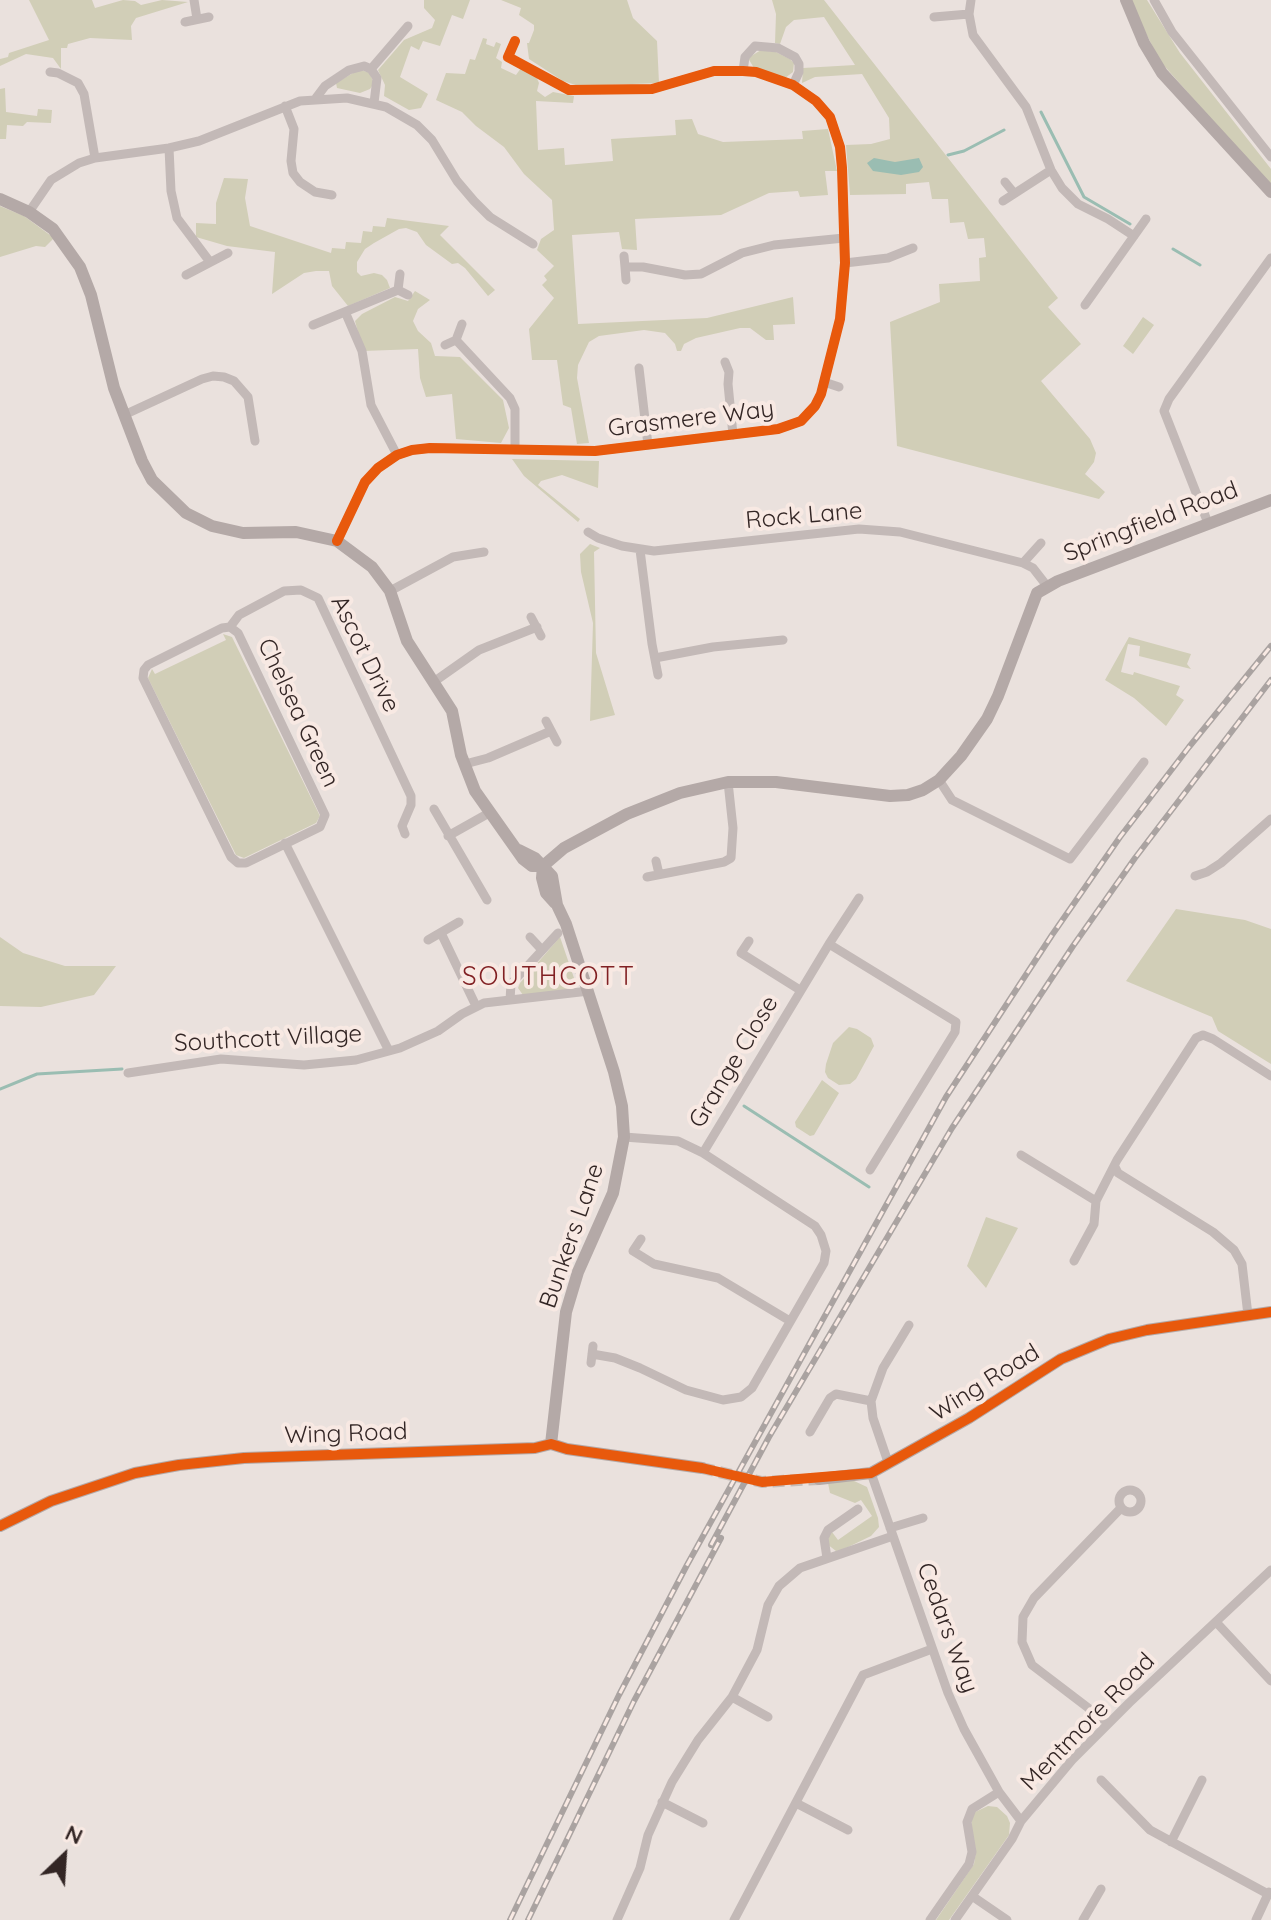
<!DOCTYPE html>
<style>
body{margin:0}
#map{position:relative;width:1271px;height:1920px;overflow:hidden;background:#eae1dd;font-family:Quicksand,sans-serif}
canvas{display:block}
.north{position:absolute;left:24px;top:1816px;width:80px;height:80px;-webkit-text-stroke:6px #f8e9e3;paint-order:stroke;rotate:25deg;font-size:22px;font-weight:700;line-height:32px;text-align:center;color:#332625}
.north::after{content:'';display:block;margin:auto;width:28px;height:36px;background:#332625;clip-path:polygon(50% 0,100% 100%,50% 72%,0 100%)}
</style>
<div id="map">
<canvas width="1271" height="1920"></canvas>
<div class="north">N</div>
</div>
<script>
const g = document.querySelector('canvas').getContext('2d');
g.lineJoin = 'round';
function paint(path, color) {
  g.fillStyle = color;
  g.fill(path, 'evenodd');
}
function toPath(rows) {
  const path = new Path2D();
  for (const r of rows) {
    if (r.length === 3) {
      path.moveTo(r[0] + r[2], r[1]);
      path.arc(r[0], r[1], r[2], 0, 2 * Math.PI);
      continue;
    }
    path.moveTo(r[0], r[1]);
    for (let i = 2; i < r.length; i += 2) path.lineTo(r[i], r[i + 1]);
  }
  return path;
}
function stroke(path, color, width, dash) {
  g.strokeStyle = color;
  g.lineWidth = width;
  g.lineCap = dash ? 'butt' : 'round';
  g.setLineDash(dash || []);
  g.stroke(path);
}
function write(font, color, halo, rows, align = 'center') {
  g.font = font + ' Quicksand,sans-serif';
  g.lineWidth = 8;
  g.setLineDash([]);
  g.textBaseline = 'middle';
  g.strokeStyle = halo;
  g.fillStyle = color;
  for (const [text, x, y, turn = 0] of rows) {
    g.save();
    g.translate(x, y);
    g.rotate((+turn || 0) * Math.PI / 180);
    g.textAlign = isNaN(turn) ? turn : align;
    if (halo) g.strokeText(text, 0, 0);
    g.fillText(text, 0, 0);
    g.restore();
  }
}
paint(toPath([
 [29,0,92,0,95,8,123,0,135,1,141,5,162,0,188,2,136,18,131,26,132,40,90,38,68,44,67,48,61,48,61,69,53,58,26,54,0,66,0,59,8,57,9,53,49,40],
 [424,0,470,0,463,19,452,15,440,46,423,41,419,50,411,46,400,77,428,94,421,108,409,110,384,96,385,85,378,70,404,40,432,28,435,20,424,8],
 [501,0,627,0,633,18,657,41,659,83,579,86,563,81,529,59,527,43,529,43,534,30,534,25,519,15,521,8],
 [772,0,824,0,1058,298,1048,307,1081,344,1041,381,1090,439,1096,453,1094,462,1085,474,1105,492,1099,499,897,446,890,322,940,302,939,284,980,281,979,258,986,257,984,238,968,239,964,222,950,223,948,199,932,199,929,182,906,184,906,194,850,195,846,145,871,144,890,139,889,118,862,74,815,77,802,83,803,68,855,65,824,17,794,20,786,27,780,44,775,43,776,14],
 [1129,0,1147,0,1180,53,1271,169,1271,187,1160,61],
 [483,38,487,39,486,44,494,47,496,42,501,44,496,58,502,62,501,68,516,75,521,68,535,74,539,83,537,91,545,97,553,92,574,96,573,103,536,101,538,150,564,148,565,165,613,161,611,139,676,135,675,120,692,119,698,134,723,142,803,139,802,131,828,129,837,171,825,171,828,195,800,197,798,191,769,193,721,215,635,219,637,250,622,249,619,232,572,235,578,324,707,318,793,297,795,324,773,325,774,340,766,340,750,328,740,328,696,338,684,344,681,351,677,351,675,344,665,333,644,330,599,336,589,342,578,365,577,378,589,443,577,444,571,408,563,405,557,360,532,360,529,329,554,298,542,285,547,280,544,276,554,266,537,250,541,239,554,230,552,200,524,174,504,147,476,126,462,112,436,100,446,73,465,74,470,59,475,60],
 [761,50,776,52,790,59,794,63,793,72,785,78,754,68,748,58],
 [358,70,369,72,374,83,370,89,360,93,337,88,336,83],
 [5,88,6,112,37,116,38,109,52,110,51,123,27,122,23,126,7,125,6,139,0,139,0,89],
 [224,178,248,179,245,198,250,226,331,253,332,248,345,249,346,242,361,243,363,231,372,232,373,226,385,227,387,218,449,226,440,235,495,290,488,296,465,268,458,263,452,264,426,245,417,232,406,228,399,229,374,243,365,249,357,262,357,272,361,276,374,273,382,275,387,280,390,288,348,306,332,286,329,271,316,271,304,273,272,294,275,252,227,246,196,237,196,223,216,224,216,203],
 [0,206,24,216,54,238,45,247,36,246,0,257],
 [415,291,430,300,418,309,413,321,418,331,431,343,435,356,460,357,503,400,509,428,501,443,456,439,452,394,426,397,420,378,418,349,363,351,355,321,362,314,395,297,408,301],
 [1143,317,1154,325,1133,354,1123,346],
 [512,459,599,461,598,488,562,475,541,481,538,485,580,519,578,522,524,476],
 [590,544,600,548,594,552,596,653,615,715,590,721,593,623,581,572,580,554],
 [223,634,232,637,320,816,316,823,244,858,236,855,148,678,152,669,155,674,226,640],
 [1129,637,1191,654,1187,664,1191,669,1139,656,1140,646,1128,644,1121,672,1133,675,1134,672,1180,686,1176,695,1184,700,1166,726,1134,698,1105,680],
 [1176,909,1245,920,1271,929,1271,1064,1218,1031,1212,1017,1126,981],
 [0,937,23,953,65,966,116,966,94,995,41,1007,0,1006],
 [560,937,574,978,573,983,569,990,523,995,518,988,520,983],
 [849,1027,857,1029,871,1038,874,1046,856,1079,850,1084,839,1085,828,1078,825,1072,826,1064,833,1043],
 [822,1080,839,1093,814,1135,810,1136,796,1127,795,1122],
 [986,1217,1018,1228,986,1288,967,1266],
 [852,1480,867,1487,878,1518,879,1527,871,1536,842,1550,836,1551,827,1544,829,1534,832,1532,838,1540,872,1516,861,1500,855,1503,830,1493,828,1483],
 [988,1806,997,1807,1007,1816,1010,1823,1009,1835,949,1920,936,1920,974,1864,976,1851,971,1826,973,1813]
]), '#d1ceb7');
paint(toPath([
 [874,158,895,162,919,158,923,167,919,172,901,175,873,171,867,163]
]), '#9abdb2');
stroke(toPath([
 [1041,112,1084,197,1130,224],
 [948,155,964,151,1004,130],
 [1173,249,1200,265],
 [0,1089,37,1074,122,1069],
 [744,1106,869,1187]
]), '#9abdb2', 3);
stroke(toPath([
 [702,1468,762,1482,819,1479]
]), '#c5bcb8', 12, [12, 6]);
stroke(toPath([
 [194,0,197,19],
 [971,0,969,14,973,35,1026,107,1051,170,1062,188,1078,204,1108,219,1134,236],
 [1154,0,1172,32,1271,157],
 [934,17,969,14],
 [185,22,209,17],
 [371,69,408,26],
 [743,71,745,57,755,46,778,48,795,57,799,64,799,72,793,85],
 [50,72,58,73,78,83,84,94,95,158],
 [316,98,325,86,349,70,364,66,371,69,377,78,374,103],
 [285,106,294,129,291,161,293,173,300,182,315,192,332,195],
 [169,148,171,191,177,218,210,262],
 [1005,182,1014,193],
 [1003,201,1051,170],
 [29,212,51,180,79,163,95,158,169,148,199,141,300,101,347,98,386,107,417,125,432,140,457,181,474,201,490,217,533,244],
 [624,256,625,267,643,267,685,275,701,274,742,253,774,245,844,238],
 [845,263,888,258,913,248],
 [625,267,626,280],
 [400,274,398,290,408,295],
 [186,275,228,253],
 [1085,305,1146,219],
 [346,314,362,351,371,405,397,455],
 [313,325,398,290],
 [456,340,510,398,515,409,515,450],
 [445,345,456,340,462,324],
 [725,362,729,372,728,384,733,435],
 [639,368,648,445],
 [824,382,839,387],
 [124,415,202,379,213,376,224,377,234,381,248,397,255,441],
 [1208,523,1164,411,1169,399,1271,258],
 [588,532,598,538,622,546,654,551,859,529,900,532,1023,563,1033,568,1047,586],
 [337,541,365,482,378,468,397,455,412,450,430,448,595,451,778,429,801,421,815,406,821,394,840,319,845,263,842,168,840,147,830,117,816,101,793,85,756,72,743,71,714,71,652,89,569,90,508,57,515,41],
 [640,550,652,644,658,675],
 [1023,563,1041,543],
 [390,591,453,557,484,552],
 [531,617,541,636],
 [230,627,238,633,325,815,320,827,246,863,238,863,231,857,143,678,144,670,148,665,222,628,230,627],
 [230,627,239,615,284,591,301,590,318,598,411,796,411,805,402,826,405,834],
 [655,658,713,647,783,640],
 [435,681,479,650,537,627],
 [546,721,557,742],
 [465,764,488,758,551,731],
 [939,780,952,800,1070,859,1144,762],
 [434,809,487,900],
 [448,836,489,813],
 [285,843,389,1051],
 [656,861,659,874],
 [1195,876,1207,872,1221,863,1271,819],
 [647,877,724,862,731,858,733,828,728,782],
 [441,933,476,1006],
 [530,937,542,950],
 [428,940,459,922],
 [749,941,741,953,800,990],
 [829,944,859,898],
 [510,1000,511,984,558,933],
 [128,1073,221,1059,304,1065,356,1060,400,1048,438,1031,462,1014,484,1003,589,991],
 [703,1153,829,944,956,1022,955,1032,870,1170],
 [1021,1155,1096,1201],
 [1115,1167,1118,1173,1213,1232,1234,1250,1242,1264,1248,1315],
 [641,1239,633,1251,654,1264,718,1278,790,1321],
 [1074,1261,1094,1224,1096,1201,1117,1160,1196,1038,1203,1035,1213,1039,1271,1076],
 [592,1354,615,1358,640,1368,686,1390,723,1400,741,1397,752,1388,824,1263,826,1251,821,1235,815,1226,703,1153,678,1141,624,1137],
 [591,1363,593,1346],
 [810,1432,830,1398,836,1394,871,1401],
 [888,1462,873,1418,871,1401,883,1368,909,1325],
 [871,1473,948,1693,964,1729,999,1792,1021,1821],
 [1130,1501,11],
 [890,1528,923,1518],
 [827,1558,824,1538,828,1530,858,1509],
 [1216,1622,1271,1681],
 [732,1697,768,1717],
 [1108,1723,1032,1665,1022,1642,1023,1617,1034,1598,1121,1508],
 [1101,1780,1150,1830,1268,1894],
 [662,1802,703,1823],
 [796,1803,848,1830],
 [1171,1842,1202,1780],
 [972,1896,1007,1920],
 [617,1920,640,1868,648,1835,672,1782,698,1740,732,1697,757,1650,768,1605,779,1586,800,1568,893,1536],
 [734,1920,863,1675,932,1649],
 [930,1920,969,1864,972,1852,967,1822,972,1809,999,1792],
 [955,1920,1012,1839,1021,1821,1072,1760,1129,1703,1271,1570],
 [1083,1920,1101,1889],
 [1256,1920,1269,1892]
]), '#c3b9b7', 9);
stroke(toPath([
 [1126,0,1144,43,1162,73,1271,192],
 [0,199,29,212,53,229,80,267,91,295,114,388,142,461,152,480,186,513,212,526,243,533,296,532,337,541,372,567,390,591,407,641,452,711,461,755,475,791,523,859,532,866,543,866],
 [519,850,535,858,552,876,557,905,566,924,614,1072,622,1106,624,1137,613,1193,578,1272,566,1312,551,1444],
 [543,866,564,848,627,814,680,793,728,782,776,782,890,796,908,795,923,790,939,780,961,756,987,719,998,696,1037,593,1058,581,1271,500],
 [543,866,542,878,546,893,555,903],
 [819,1479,871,1473,969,1418,1061,1359,1109,1339,1147,1330,1271,1312],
 [0,1526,51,1501,135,1473,179,1465,244,1458,535,1448,551,1444,567,1449,702,1468]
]), '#b4a9a7', 12);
const rail = toPath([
 [711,1545,769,1437,952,1128,1073,946,1135,858,1271,680],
 [510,1920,619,1695,687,1565,946,1097,1052,935,1120,837,1189,747,1271,646],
 [528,1920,634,1701,721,1538]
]);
stroke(rail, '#aaa3a1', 6);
stroke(rail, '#f8e9e3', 3, [9]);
stroke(toPath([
 [337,541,365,482,378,468,397,455,412,450,430,448,595,451,778,429,801,421,815,406,821,394,840,319,845,263,842,168,840,147,830,117,816,101,793,85,756,72,743,71,714,71,652,89,569,90,508,57,515,41],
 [0,1526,51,1501,135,1473,179,1465,244,1458,535,1448,551,1444,567,1449,702,1468,762,1482,871,1473,969,1418,1061,1359,1109,1339,1147,1330,1271,1312]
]), '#e8590c', 10);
write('24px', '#332625', '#f8e9e3', [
 ["Grasmere Way",691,419,-7],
 ["Rock Lane",804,516,-5],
 ["Springfield Road",1151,522,-21],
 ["Ascot Drive",365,654,64],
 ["Chelsea Green",298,713,65],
 ["Southcott Village",268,1039,-3],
 ["Grange Close",734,1062,-59],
 ["Bunkers Lane",572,1236,-71],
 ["Wing Road",985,1383,-32],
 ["Wing Road",346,1434,-2],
 ["Cedars Way",947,1628,70],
 ["Mentmore Road",1088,1722,-46]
]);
g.letterSpacing = '2px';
write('26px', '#812023', '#f8e9e3', [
 ["SOUTHCOTT",549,977]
]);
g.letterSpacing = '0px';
</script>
